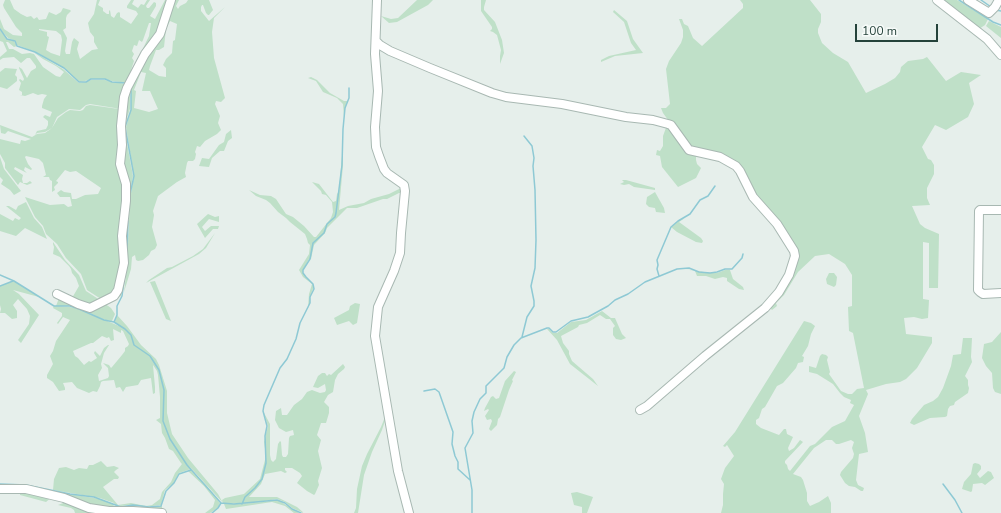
<!DOCTYPE html>
<style>
body{margin:0}
#map{position:relative;width:1001px;height:513px;overflow:hidden;background:#e6efeb;font-family:"Nunito Sans",sans-serif}
canvas{display:block}
.scale{position:absolute;left:855px;top:24px;width:83px;height:18px;box-sizing:border-box;border:2px solid #24423a;border-top:0;padding-left:5px;font-size:12px;line-height:14px;white-space:nowrap;color:#24423a;-webkit-text-stroke:3px #f7fbf9;paint-order:stroke}
</style>
<div id="map">
<canvas width="1001" height="513"></canvas>
<div class="scale">100 m</div>
</div>
<script>
const g = document.querySelector('canvas').getContext('2d');
g.lineJoin = 'round';
function paint(path, color) {
  g.fillStyle = color;
  g.fill(path, 'evenodd');
}
function toPath(rows) {
  const path = new Path2D();
  for (const r of rows) {
    path.moveTo(r[0], r[1]);
    for (let i = 2; i < r.length; i += 2) path.lineTo(r[i], r[i + 1]);
  }
  return path;
}
function stroke(path, color, width, dash) {
  g.strokeStyle = color;
  g.lineWidth = width;
  g.lineCap = dash ? 'butt' : 'round';
  g.setLineDash(dash || []);
  g.stroke(path);
}
paint(toPath([
 [5,0,10,0,14,9,21,14,27,17,31,16,34,19,37,17,39,20,46,19,49,12,56,15,61,12,63,8,70,10,71,11,67,15,66,18,66,28,63,30,67,38,65,51,66,54,70,54,72,42,74,38,79,42,77,49,80,59,92,50,98,49,94,42,94,37,90,32,88,23,94,14,97,0,100,0,98,5,103,8,103,11,107,14,109,14,109,11,110,10,111,16,114,18,117,13,119,12,120,13,120,17,131,24,138,14,136,11,127,8,127,6,131,0,134,0,132,4,138,8,141,4,144,5,147,0,150,0,146,6,147,8,149,8,154,2,156,3,156,6,150,16,155,19,165,0,170,0,161,28,128,83,112,81,105,79,91,79,85,81,79,82,64,68,36,52,17,45,15,41,8,38,0,29,0,11,0,19,4,29,13,35,22,36,22,33,16,27,4,8,3,5],
 [149,23,151,23,149,36,132,71,131,70,134,61,132,58,134,54,132,51,134,45,137,46,139,40,142,42,143,40],
 [39,29,56,31,61,35,62,40,60,56,51,53,46,50,49,37,47,36,47,32,39,30],
 [171,0,179,0,176,6,178,9,180,6,186,3,188,0,209,0,213,10,209,15,208,15,206,13,203,5,202,5,201,7,201,11,209,21,225,7,214,18,212,32,214,58,225,98,221,102,216,101,215,104,220,116,218,123,221,130,217,134,205,141,200,147,197,146,195,152,196,154,195,159,193,161,188,161,187,163,185,173,186,177,177,182,158,196,153,211,154,215,152,227,157,245,155,249,151,251,149,255,143,260,138,261,136,260,135,255,132,257,131,269,124,292,127,267,130,198,134,176,126,127,131,110,131,87],
 [170,21,177,24,175,40,173,41,172,53,166,59,163,65,166,68,166,77,159,76,149,70,150,66,156,50,159,50,164,47,166,29],
 [141,72,146,73,142,91,150,91,158,109,149,112,134,108,136,91,134,90],
 [417,0,433,0,428,5,397,22,389,23,381,16,391,19,398,18],
 [481,0,486,0,484,7,484,10,495,22,502,40,504,53,500,64,500,56,501,50,497,35,493,32,490,31,492,29,492,27,481,11],
 [740,0,810,0,821,14,821,22,818,29,818,33,822,43,833,53,848,62,866,93,885,84,895,78,900,72,901,67,908,61,923,59,927,57,946,81,961,72,981,75,969,83,974,104,968,117,946,130,935,125,922,147,928,159,931,160,934,165,934,174,927,188,927,198,930,205,912,206,920,224,925,228,939,234,938,288,929,288,929,243,923,242,923,299,929,300,928,318,922,319,914,317,904,318,906,334,932,337,932,343,917,368,906,379,900,382,886,384,866,390,868,394,859,416,865,433,868,452,859,454,856,480,858,485,864,488,863,491,861,491,855,487,849,486,845,483,840,475,841,472,853,458,854,454,852,448,854,442,851,440,839,444,836,444,832,440,826,440,814,448,793,474,801,477,803,480,807,493,807,501,810,506,819,502,828,496,831,503,831,513,721,513,723,505,723,494,724,484,721,479,725,468,734,456,727,445,725,447,723,446,735,432,804,321,811,323,815,326,811,334,808,346,802,356,804,357,803,362,798,363,796,368,783,383,777,386,765,407,762,409,759,418,756,420,756,424,761,428,779,435,784,429,786,429,787,434,793,437,788,448,789,451,794,448,800,440,803,442,785,461,785,463,787,465,788,469,790,471,810,446,815,444,832,427,845,421,854,405,850,403,851,400,844,397,840,393,833,384,817,374,809,372,809,366,816,368,820,356,822,354,826,355,828,357,827,360,830,372,829,374,841,391,848,394,852,394,857,389,864,388,853,333,849,331,848,307,852,306,852,275,845,264,829,254,815,256,798,272,784,295,776,303,777,306,772,310,768,306,796,256,762,208,741,170,693,150,671,124,663,113,661,108,666,108,670,104,666,69,669,61,681,43,683,37,683,30,679,19,682,19,684,24,688,26,693,38,702,46,743,8,743,4],
 [941,0,957,0,988,19,985,25,979,29],
 [614,10,627,21,633,39,643,53,615,56,601,62,601,60,609,56,636,50,631,43,624,22,613,12],
 [989,21,1001,27,1001,38,986,26],
 [0,30,7,39,14,41,17,46,14,47,8,42,6,42,9,49,13,49,22,54,30,53,34,54,43,67,56,76,60,77,64,72,56,66,43,59,32,51,63,69,79,83,86,82,91,80,105,80,112,82,128,84,122,107,119,109,115,108,90,104,86,105,80,110,69,109,57,117,52,128,45,132,37,133,35,135,37,131,46,129,48,125,48,121,43,117,45,115,50,117,52,112,42,108,42,106,44,99,47,95,42,94,38,95,33,93,25,96,20,95,22,95,22,92,19,90,21,83,19,80,20,79,23,81,24,79,19,68,19,67,22,69,27,78,31,71,36,68,36,66,30,58,27,58,21,63,14,57,3,58,0,60,0,57,7,51,3,42,0,41],
 [5,68,17,69,15,75,17,77,17,81,7,89,0,87,0,72],
 [311,77,317,80,330,93,344,101,348,101,346,104,344,117,343,104,337,98,323,92,316,81,308,78],
 [130,88,130,109,124,127,133,176,129,198,123,287,121,296,113,301,123,274,122,167,124,107],
 [90,105,119,109,125,184,122,247,117,289,104,301,87,290,81,274,66,258,57,244,46,234,43,226,35,217,25,197,50,205,64,204,68,207,72,206,70,197,60,197,57,193,61,190,64,192,71,193,72,199,76,199,85,195,98,194,101,188,76,171,70,172,65,170,56,181,58,182,58,183,54,187,55,190,52,192,52,181,50,180,49,177,43,177,46,175,43,163,39,159,26,156,25,157,28,164,32,169,31,170,25,167,24,170,27,173,15,167,14,169,23,175,22,179,23,183,27,183,30,181,32,183,27,185,20,182,18,185,5,168,5,163,0,154,0,139,20,144,21,140,25,141,31,139,8,131,5,134,1,133,0,125,32,137,37,134,45,133,52,128,58,118,66,112,70,110,80,111,83,110,86,106],
 [667,125,680,140,705,157,696,157,696,160,697,164,701,168,696,178,678,187,662,167,660,156,656,155,657,150,660,151,663,146,663,136],
 [231,130,232,138,228,141,224,151,220,151,212,158,209,167,199,166,202,158,209,159,219,145,224,142,226,134],
 [343,144,343,165,339,210,348,206,364,203,371,199,389,194,401,188,403,193,399,193,387,199,383,199,357,208,347,208,327,228,325,233,314,245,311,259,309,259,303,270,303,273,306,277,313,284,313,289,310,297,310,303,308,308,309,294,312,284,303,277,299,270,309,254,310,245,308,243,307,239,305,234,290,222,286,218,278,212,270,203,266,200,256,196,249,190,260,195,271,196,276,199,286,214,293,217,304,226,314,237,316,237,331,218,333,212,332,202,326,195,322,194,321,191,312,182,319,184,333,202,336,201,337,194,339,191],
 [0,157,4,169,21,191,14,195,10,190,1,184,3,180,0,177],
 [622,180,626,180,655,188,655,190,634,187,629,184,624,185,620,184,624,182],
 [655,192,664,208,665,213,656,212,655,208,649,207,646,204,647,197],
 [26,202,34,218,42,227,47,239,25,228,16,236,0,231,0,214,13,221,15,218,19,220,21,218,6,206,9,206,16,210,18,206],
 [208,214,215,217,219,216,219,222,209,219,202,227,205,231,211,226,219,226,218,229,213,229,205,238,197,224],
 [685,218,679,222,701,238,703,241,702,243,696,242,677,232,671,227,678,221],
 [215,233,206,248,199,254,146,283,149,280,167,268,172,267,193,256,203,249],
 [53,242,65,260,79,275,86,291,103,302,90,307,72,298,79,286,76,278,72,273,71,269,69,266,60,257,53,254,54,247,53,244],
 [684,269,710,273,717,273,725,270,730,270,733,279,743,287,744,290,739,289,727,281,727,278,723,277,715,279,706,276,697,276,695,271],
 [829,273,834,273,837,277,836,285,834,287,827,284,826,279],
 [14,281,39,297,13,290,19,294,39,315,21,343,18,340,29,324,30,316,27,309,18,299,13,305,17,311,17,318,12,319,5,313,0,313,1,309,0,305,0,286],
 [155,281,171,321,166,319,150,282],
 [59,298,81,307,104,303,111,308,115,314,112,321,104,320,79,308,70,306,56,306],
 [355,303,360,304,357,323,353,325,349,321,337,325,334,318,349,310,350,306],
 [54,306,70,307,79,309,119,326,114,322,117,315,127,326,141,345,156,359,159,365,167,391,167,413,172,434,188,458,218,494,223,503,189,466,191,469,179,473,174,483,165,490,161,505,144,507,133,505,121,506,115,505,114,503,100,498,53,490,54,479,59,468,66,467,74,470,79,468,87,469,89,465,93,465,101,461,107,467,114,466,119,468,116,470,114,472,119,477,118,479,114,479,103,487,118,505,131,503,146,506,152,505,160,499,162,492,171,482,175,473,182,464,181,463,173,451,169,449,165,438,162,433,161,424,156,420,160,418,160,397,158,375,157,371,153,365,155,387,155,393,153,394,151,378,141,380,138,385,126,387,123,392,120,387,116,388,114,380,103,381,101,382,100,386,97,392,93,391,89,393,77,388,72,382,63,383,65,388,65,390,59,391,53,382,47,378,47,375,53,364,50,356,53,351,56,341,70,320,63,317,58,324,57,323,62,316,62,313,53,308],
 [113,329,121,333,121,330,123,331,129,344,128,346,125,348,125,351,122,355,112,367,111,368,109,365,103,363,108,368,109,376,108,378,99,381,98,375,102,368,101,364,104,353,109,345,108,345,104,348,100,356,95,351,94,353,97,358,91,362,89,361,84,365,78,358,75,356,73,351,91,343,93,343,102,336,107,338,109,337,111,341,114,340],
 [602,311,611,318,615,318,622,334,626,338,621,340,616,339,613,335,613,328,615,326,610,319,606,319,600,315,587,323,579,325,578,327,561,336,563,343,569,351,569,354,572,361,593,379,598,386,570,364,557,340,547,329,549,329,553,333,557,333,571,322,586,320],
 [1001,332,1001,394,995,392,993,388,992,373,986,366,982,358,984,344,992,342],
 [963,338,972,338,971,357,972,362,965,376,968,380,968,385,969,388,968,393,955,402,954,405,950,406,948,409,947,416,945,417,930,418,914,425,910,423,912,419,924,405,933,401,938,397,943,388,951,366,953,355,961,354],
 [343,364,345,367,344,369,338,374,335,380,333,392,328,395,324,402,329,407,329,413,326,423,321,423,317,435,321,440,318,451,322,468,318,481,319,485,315,494,314,495,307,491,297,483,302,476,300,473,292,468,285,468,285,470,287,472,285,473,281,471,265,474,261,484,249,497,277,497,297,507,304,513,292,508,285,502,277,499,253,503,223,503,222,500,225,498,244,494,260,479,266,456,264,442,268,426,263,411,270,424,270,455,271,460,273,462,276,459,278,444,280,441,281,442,282,455,283,457,286,457,288,454,289,438,290,436,294,435,293,430,286,432,279,428,275,420,276,411,281,408,282,415,287,415,294,405,302,399,307,392,312,390,320,393,325,392,326,390,325,384,318,388,313,387,318,376,322,373,325,373,327,376,329,374,331,375],
 [514,371,516,372,512,380,513,381,509,390,500,417,498,419,497,425,491,431,489,429,492,421,491,419,487,420,485,416,489,410,488,409,484,411,485,408,491,397,493,396,496,399,499,398,505,381],
 [387,412,387,415,382,430,372,452,364,475,358,513,354,513,356,508,357,489,362,466,367,454,381,427],
 [975,463,979,464,981,466,981,469,977,474,980,478,988,471,991,472,994,478,985,485,982,483,973,484,972,491,971,492,962,489,964,482,971,474,973,464],
 [191,470,206,485,220,503,218,508,210,513,205,513,213,507,215,500,204,486,188,471],
 [0,484,26,485,70,494,100,499,113,504,114,506,121,507,133,506,144,508,162,506,162,512,109,509,0,488],
 [20,489,53,496,46,502,20,495],
 [577,492,593,497,587,513,582,513,582,507,574,505,571,493],
 [278,500,299,513,294,513,285,506,272,502,226,509,224,504,253,503],
 [66,502,81,505,153,513,75,513,74,510,71,508,58,505]
]), '#bfe0c8');
stroke(toPath([
 [959,0,993,22,1001,25],
 [981,0,991,7],
 [996,10,1001,11],
 [0,29,7,39,15,41,17,46,35,52,64,68,79,82,86,82,91,79,105,79,112,82,126,83],
 [130,194,134,176,125,127,131,110,131,88],
 [127,252,128,221],
 [0,275,14,281,54,306,70,306,79,309,104,320,114,322,125,329,131,335,134,345,150,356,159,370,164,390,163,421,170,439,187,465,221,503,234,504,277,500,285,503,292,509,301,513],
 [659,276,657,269,658,265,657,260,671,227,678,221,690,214,700,200,708,196,715,186],
 [0,286,13,281],
 [114,322,117,315,117,306,122,296,124,281],
 [522,337,527,317,534,306,534,301,531,286,535,268,536,240,535,190,533,166,534,158,532,146,524,136],
 [424,391,435,389,439,392,453,432,452,444,455,456,458,462,458,469,470,480],
 [0,484,26,485,70,494,94,497,121,507,133,505,149,507,161,506,166,491,174,483,179,474,191,470],
 [943,484,955,500,962,513],
 [242,504,245,497,255,488,262,479,266,463,265,436,267,426,263,411,264,405,280,368,287,359,296,339,300,323,310,303,310,297,314,289,313,284,306,277,303,273,303,270,310,259,313,243,324,233,327,224,335,217,336,213,342,165,343,129,345,108,349,98,349,88],
 [212,513,218,508,221,503],
 [472,513,472,490,465,448,473,433,472,421,474,412,480,399,486,393,486,386,504,368,507,357,514,345,521,338,547,328,549,328,553,332,556,332,571,321,588,317,608,306,615,300,628,294,645,282,677,269,689,268,699,272,710,273,717,272,725,269,732,269,742,258,743,254]
]), '#8ec9d4', 1.5);
const minor = toPath([
 [377,0,375,54,378,91,375,127,376,147,379,156,384,169,387,173,404,185,405,191,401,233,400,253,394,271,378,307,375,336,398,471,409,513],
 [937,0,987,39,1001,55],
 [968,0,989,13,995,7,999,0],
 [376,41,380,45,390,51,430,68,492,93,506,97,562,104,626,117,653,120,668,124,671,125,689,150,720,157,736,166,740,171,753,197,777,224,794,251,795,256,789,275,779,292,765,308,705,356,647,406,640,410],
 [1001,210,980,210,979,211,978,290,980,292,983,294,1001,293],
 [57,294,78,304,90,308,114,296,118,290,124,263,122,236,126,201,126,184,120,164,122,145,121,126,124,97,127,88,145,54,160,34,171,0],
 [0,489,26,489,64,498,89,508,109,511,133,511,162,513]
]);
stroke(minor, '#a8b8b2', 10);
stroke(minor, '#fff', 8);
</script>
